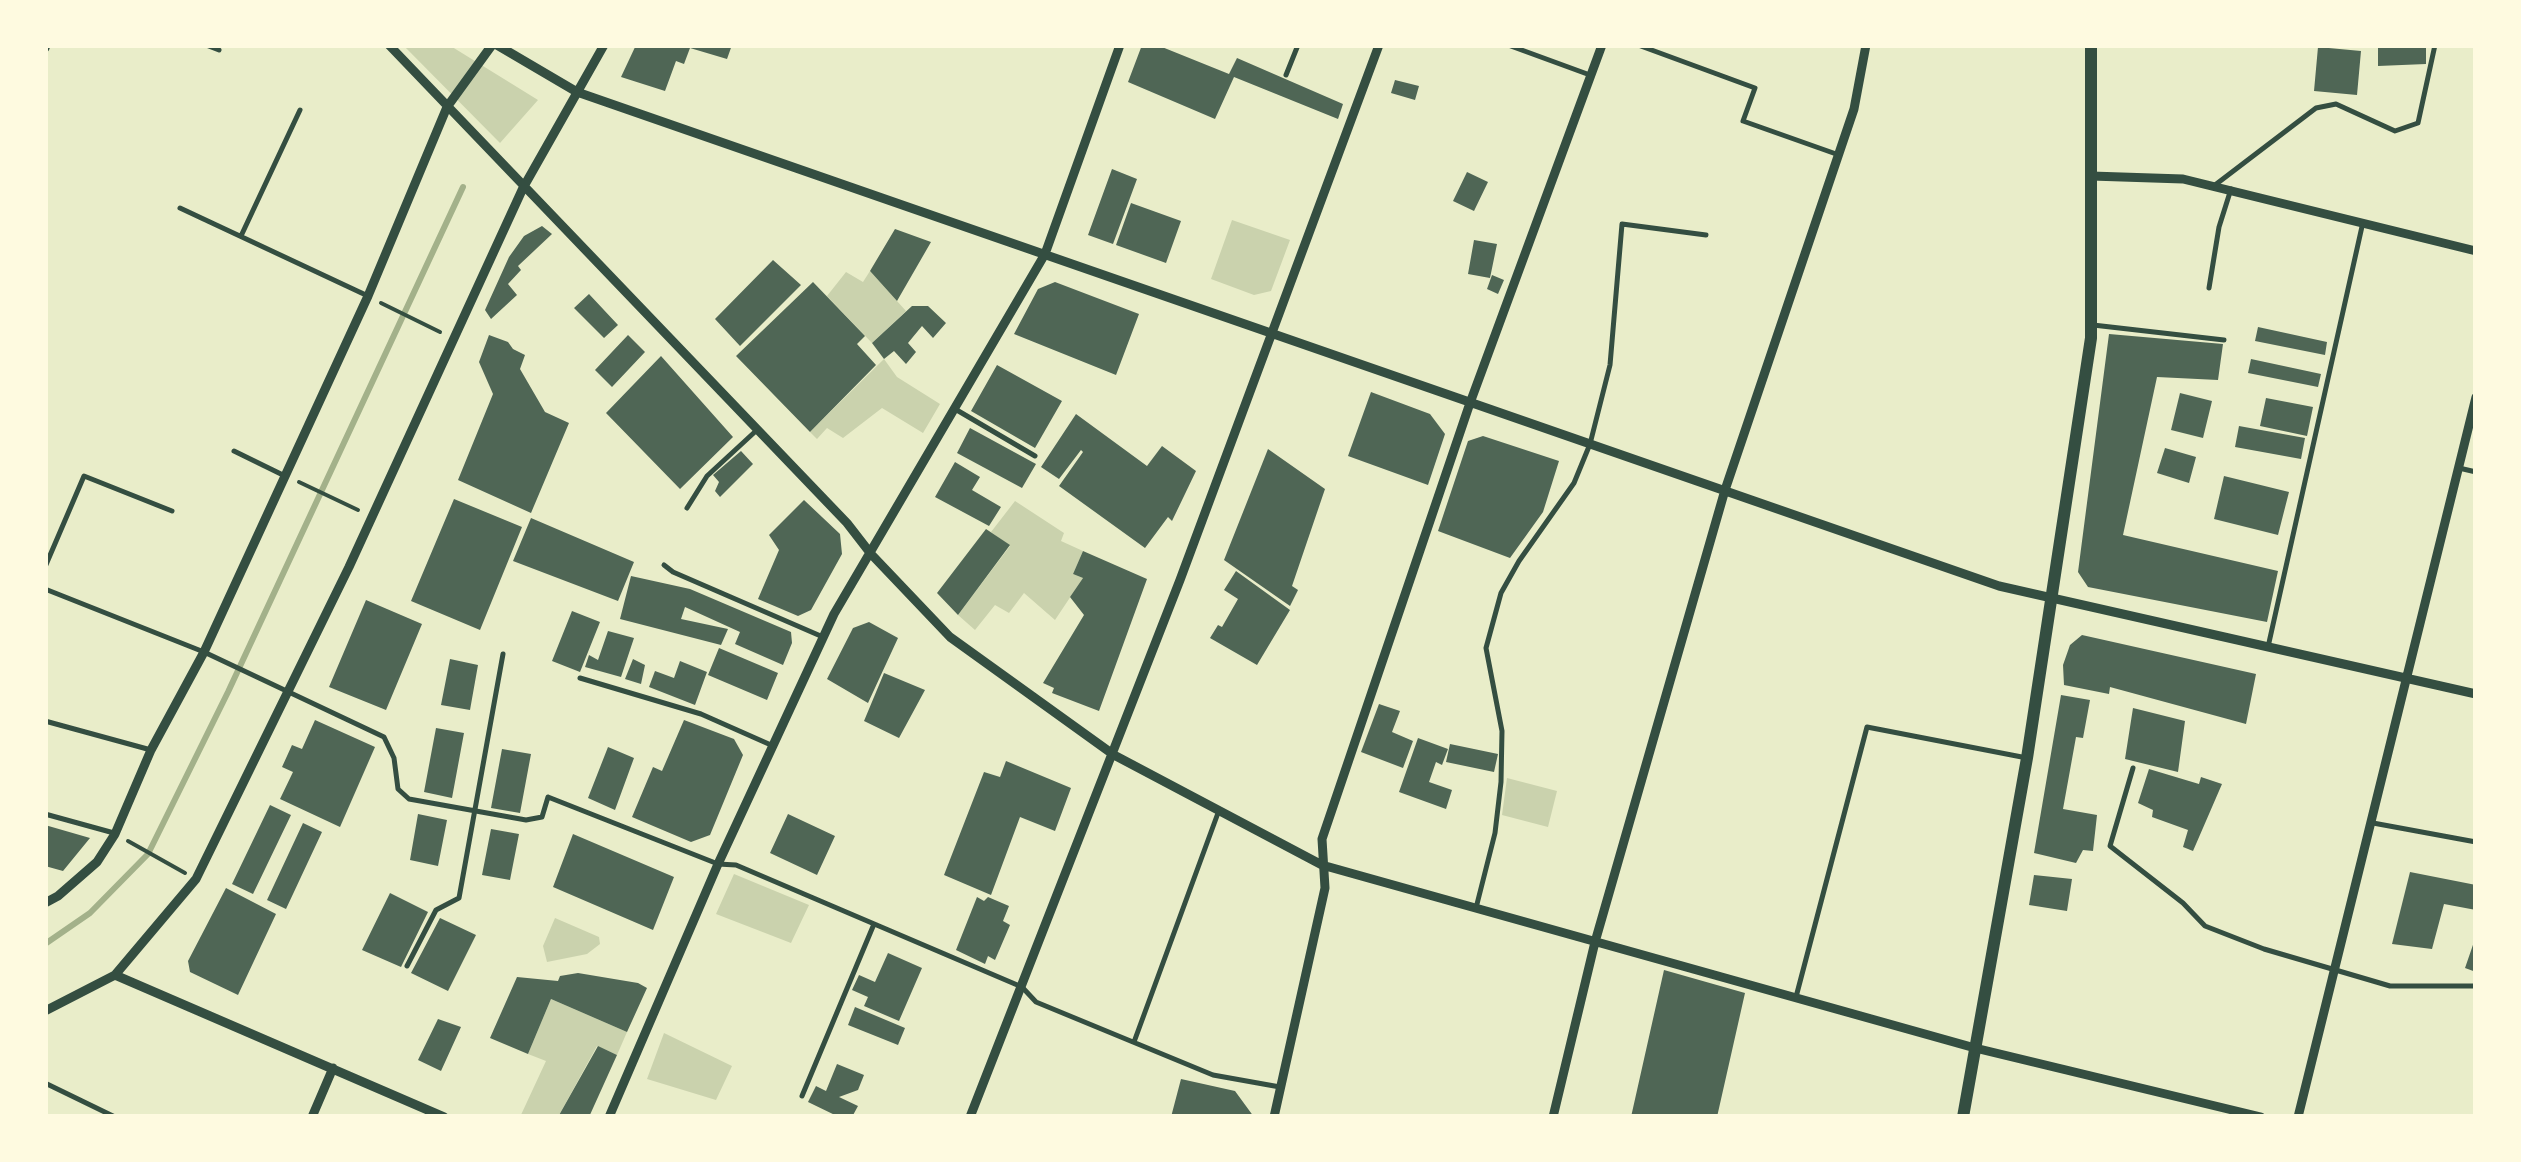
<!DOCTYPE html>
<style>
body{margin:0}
#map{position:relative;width:2521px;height:1162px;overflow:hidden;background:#e9edc9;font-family:Mulish,sans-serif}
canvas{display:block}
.frame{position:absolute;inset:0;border:48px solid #fefae0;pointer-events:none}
</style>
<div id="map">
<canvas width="2521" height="1162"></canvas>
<div class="frame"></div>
</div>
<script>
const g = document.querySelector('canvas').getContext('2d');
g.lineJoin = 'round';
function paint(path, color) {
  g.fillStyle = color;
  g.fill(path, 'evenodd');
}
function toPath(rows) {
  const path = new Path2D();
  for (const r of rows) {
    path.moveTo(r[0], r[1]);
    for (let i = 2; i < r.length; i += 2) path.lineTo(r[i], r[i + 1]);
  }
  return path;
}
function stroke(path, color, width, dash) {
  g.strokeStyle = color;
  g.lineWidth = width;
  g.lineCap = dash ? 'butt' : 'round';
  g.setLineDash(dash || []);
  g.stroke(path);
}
paint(toPath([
 [403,45,449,45,538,100,500,143],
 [1232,220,1290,240,1271,291,1254,295,1211,279],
 [870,271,906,311,872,343,827,296,846,272,863,282],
 [884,359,897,377,940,404,923,433,882,408,843,438,827,428,817,439,810,432],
 [1015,501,1064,533,1061,541,1083,551,1073,574,1083,578,1055,620,1024,593,1009,613,995,605,975,630,958,615,1010,546,991,532],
 [1507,778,1557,791,1548,827,1502,815],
 [734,874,809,905,791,943,716,914],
 [555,918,599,937,600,944,587,954,547,962,543,946],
 [551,999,627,1032,617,1055,597,1046,558,1117,520,1117,546,1061,528,1054],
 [664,1033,732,1066,716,1100,647,1079]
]), '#cad2ad');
stroke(toPath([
 [45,944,90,913,148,854,228,692,463,187]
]), '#a3b18a', 6);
paint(toPath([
 [636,45,732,45,727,59,690,48,684,64,676,61,665,91,621,77],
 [1142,45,1157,45,1229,74,1237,58,1343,104,1338,119,1234,77,1215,119,1128,82],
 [2378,45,2426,45,2426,64,2378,66],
 [2318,47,2361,51,2357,95,2314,91],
 [1395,80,1419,86,1415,100,1391,93],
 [1112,169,1137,179,1113,244,1088,235],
 [1467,172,1488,182,1474,211,1453,201],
 [1131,203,1181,221,1166,263,1116,245],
 [542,226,552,234,518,266,521,270,508,284,517,295,491,319,485,310,509,257,524,236],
 [895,229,931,242,897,301,870,271],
 [1474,240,1497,244,1490,278,1468,274],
 [773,260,801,285,740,346,715,319],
 [1492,275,1504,280,1498,294,1487,289],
 [813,282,865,336,857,344,876,365,810,432,736,356],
 [1055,282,1139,314,1116,375,1014,334,1038,289],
 [589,294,618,325,604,338,574,308],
 [912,306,928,306,946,323,933,338,922,326,908,343,916,352,906,364,894,351,884,359,872,343],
 [2258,327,2327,342,2325,355,2255,341],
 [2109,334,2223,344,2218,380,2157,377,2123,535,2278,571,2267,622,2088,587,2078,572],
 [489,335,508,342,513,349,525,355,520,369,545,412,569,423,531,513,458,480,493,394,479,362],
 [628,335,645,352,612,387,595,370],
 [661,356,733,437,680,489,606,413],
 [2251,359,2321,374,2318,387,2248,373],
 [997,365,1062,401,1035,448,971,411],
 [1371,392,1430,414,1445,434,1428,485,1348,456],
 [2180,393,2212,401,2203,438,2171,430],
 [2266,398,2313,407,2307,436,2260,426],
 [1076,414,1147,466,1162,446,1196,471,1172,521,1168,517,1145,548,1059,486,1083,452,1081,450,1059,479,1041,467],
 [2239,426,2305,438,2301,459,2235,447],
 [970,428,1036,464,1022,488,957,453],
 [1483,436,1559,461,1543,512,1510,558,1438,531,1468,441],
 [2165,448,2196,457,2189,483,2157,473],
 [1268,449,1325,489,1292,586,1298,590,1290,606,1224,560],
 [741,451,753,464,720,497,715,491,719,482,713,475],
 [955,462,980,477,972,490,1001,507,989,526,935,497],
 [2224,476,2289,492,2278,535,2214,519],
 [454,499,522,527,480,630,411,601],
 [804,500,840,534,842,554,811,610,798,616,758,599,779,550,769,535],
 [531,518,634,562,618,601,513,561],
 [986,529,1010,545,958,615,937,593],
 [1083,551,1147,579,1099,711,1052,693,1054,688,1043,683,1084,615,1070,597,1083,578,1073,574],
 [1236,571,1290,610,1257,665,1210,638,1218,625,1222,627,1238,599,1224,590],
 [631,576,690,589,791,632,792,643,783,665,735,644,740,632,685,607,681,619,728,629,721,645,620,619],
 [366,600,422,624,386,710,329,687],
 [572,611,600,622,580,672,552,661],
 [869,622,898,638,868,703,827,679,853,628],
 [608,631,634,638,621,677,585,667,589,655,598,660],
 [2082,635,2256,674,2246,724,2110,687,2109,694,2064,685,2063,665,2070,645],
 [719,648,778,673,767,700,708,675],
 [450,659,478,665,470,710,441,705],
 [633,659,645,665,641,684,625,679],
 [680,661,707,672,695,705,649,687,655,671,674,678],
 [884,673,925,690,899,738,864,721],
 [2061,695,2090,700,2083,738,2076,737,2063,809,2097,815,2093,851,2083,850,2076,863,2034,853],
 [1379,704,1400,711,1392,732,1413,741,1403,768,1361,752],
 [2133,708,2185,721,2178,772,2125,759],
 [315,720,375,747,340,827,280,799,293,772,282,767,292,745,302,749],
 [684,720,734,739,743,755,710,835,691,842,632,817,653,767,662,771],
 [436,728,464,733,452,798,424,792],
 [1418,738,1448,749,1442,765,1436,762,1429,782,1452,790,1446,809,1399,792],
 [1450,744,1498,754,1494,772,1446,762],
 [608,747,634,758,615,810,588,798],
 [502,749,531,754,520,813,491,808],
 [1006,761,1071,788,1055,831,1020,817,991,895,944,875,984,772,1000,777],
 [2149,769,2199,784,2201,777,2222,784,2193,851,2183,847,2188,830,2152,817,2153,810,2138,803],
 [270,805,291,815,253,894,232,884],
 [418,814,447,820,438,866,410,860],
 [788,814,835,836,817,875,770,853],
 [303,823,322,832,286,909,267,900],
 [45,825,90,838,63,871,45,866],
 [491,829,519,834,510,880,482,875],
 [573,834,674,877,653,930,553,887],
 [2410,872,2476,885,2476,910,2444,904,2432,949,2392,944],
 [2034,875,2072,879,2067,911,2029,905],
 [226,888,276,914,238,995,190,972,188,961],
 [390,893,428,912,401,967,362,950],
 [977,897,984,901,988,897,1009,906,1003,921,1010,925,995,960,988,956,985,964,956,950],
 [440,918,476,935,448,991,411,973],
 [2475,939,2476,939,2476,972,2465,968],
 [888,953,922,968,899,1021,864,1006,868,997,852,990,859,975,875,982],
 [1664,970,1745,993,1717,1117,1631,1117],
 [578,973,638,983,647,988,627,1032,551,999,528,1054,490,1038,517,977,558,981,560,976],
 [855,1007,905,1028,898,1045,848,1025],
 [438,1019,461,1027,441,1071,418,1060],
 [598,1046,617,1055,589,1117,558,1117],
 [837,1064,864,1075,858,1090,839,1097,858,1106,852,1117,839,1117,808,1102,816,1086,826,1091],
 [1181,1079,1235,1091,1254,1117,1171,1117]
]), '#4f6655');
stroke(toPath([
 [381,303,440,332],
 [299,482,358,510],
 [128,841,185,873]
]), '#344e41', 4);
stroke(toPath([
 [206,45,219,50],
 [1508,45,1590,75],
 [1638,45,1755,88,1743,121,1839,155],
 [1286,75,1298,45],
 [2215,185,2316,108,2336,104,2395,131,2418,123,2435,45],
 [180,208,368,296],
 [241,236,300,110],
 [2209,288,2219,227,2231,189],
 [2093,325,2224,340],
 [955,409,1035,456],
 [234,451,285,476],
 [2459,468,2476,472],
 [687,508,707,476,758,429],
 [664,565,673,572,823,637],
 [45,567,84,476,172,511],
 [45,589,204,652,384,737,394,758,398,789,409,799,526,820,542,817,548,797,718,864,736,865,1022,987,1036,1002,1213,1075,1280,1087],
 [2268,647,2363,222],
 [580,678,701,714,771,745],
 [45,721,151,750],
 [2133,768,2110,846,2183,903,2205,926,2264,949,2390,986,2476,986],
 [45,814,114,833],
 [2373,823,2476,842],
 [1476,908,1495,833,1501,782,1502,731,1486,648,1501,593,1519,561,1574,483,1590,444,1610,365,1622,224,1706,235],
 [407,966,436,910,459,898,503,654],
 [1796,997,1867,727,2027,758],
 [1134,1042,1218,813],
 [45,1083,115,1117],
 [802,1096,874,924]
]), '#344e41', 5);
stroke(toPath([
 [389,45,847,523,871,554,950,637,1114,755,1322,865,1975,1048,2261,1117],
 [497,45,577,92,1999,586,2476,694],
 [45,48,46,45],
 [2091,176,2183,179,2476,251],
 [45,903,58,896,97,862,115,834,151,750,204,652,368,296,447,107,492,45],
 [115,975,444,1117],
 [45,1011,115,975,196,879,349,567,523,188,604,45],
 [312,1117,333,1068],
 [609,1117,718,864,834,614,1045,254,1120,45],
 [970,1117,1180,580,1379,45],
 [1274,1117,1325,888,1322,839,1470,403,1602,45],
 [1553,1117,1595,942,1725,490,1854,109,1866,45],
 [2298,1117,2476,397]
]), '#344e41', 9);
stroke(toPath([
 [1963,1117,2027,758,2091,338,2091,45]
]), '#344e41', 12);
</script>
